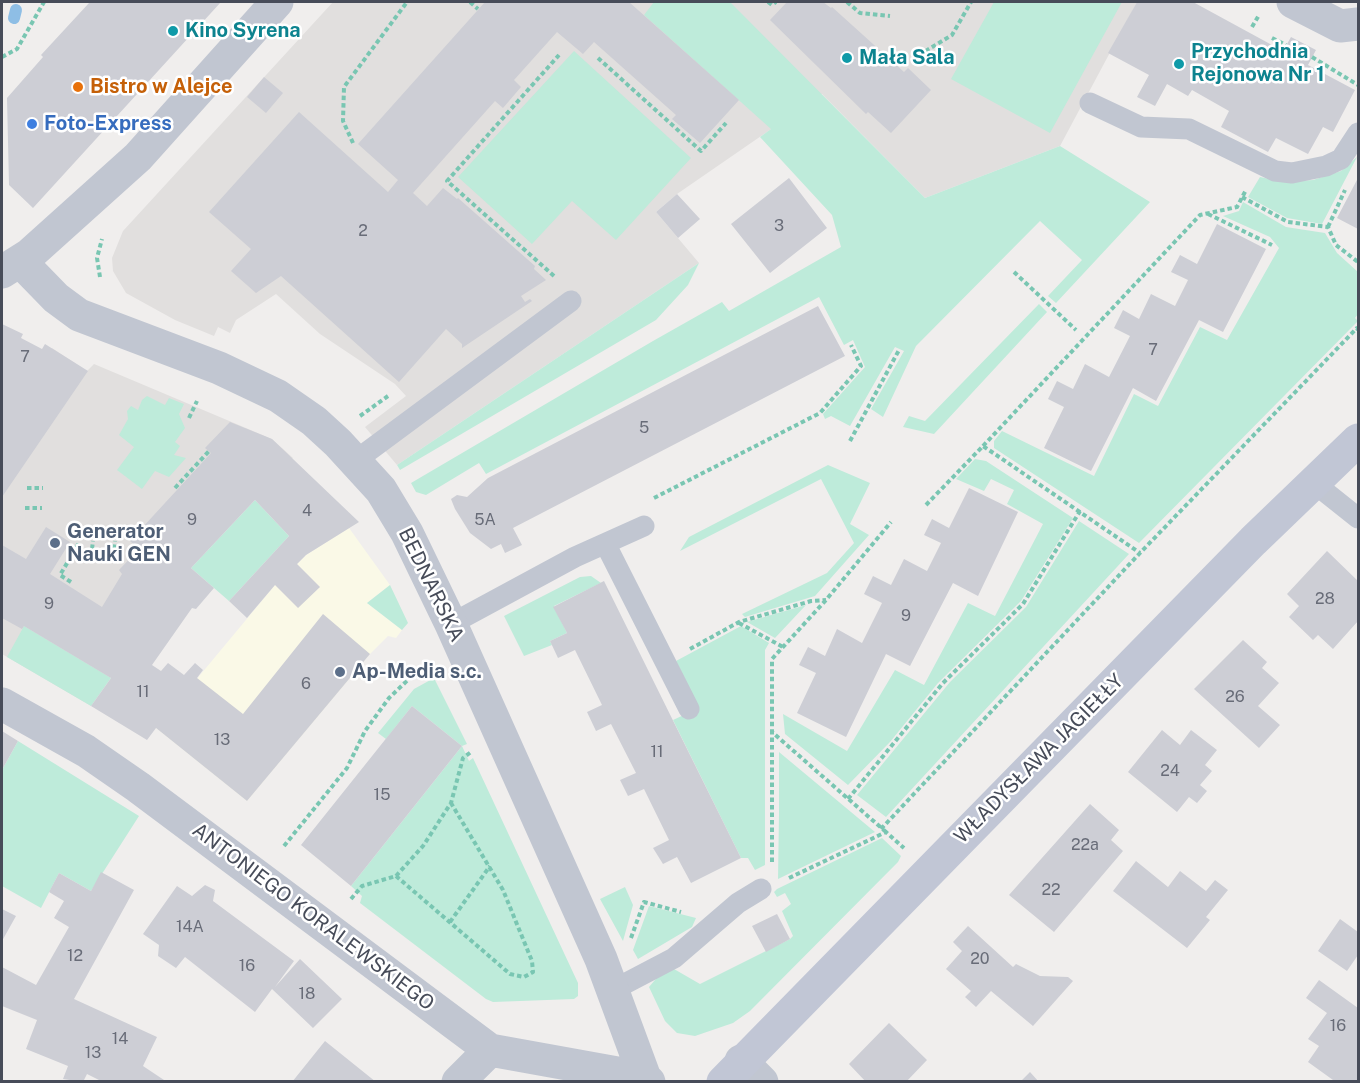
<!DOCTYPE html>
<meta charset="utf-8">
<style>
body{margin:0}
#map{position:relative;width:1360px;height:1083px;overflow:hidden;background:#f0eeed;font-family:"Public Sans",sans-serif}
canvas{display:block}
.frame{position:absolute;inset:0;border:3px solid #474c59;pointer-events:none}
</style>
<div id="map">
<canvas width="1360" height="1083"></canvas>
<div class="frame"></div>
</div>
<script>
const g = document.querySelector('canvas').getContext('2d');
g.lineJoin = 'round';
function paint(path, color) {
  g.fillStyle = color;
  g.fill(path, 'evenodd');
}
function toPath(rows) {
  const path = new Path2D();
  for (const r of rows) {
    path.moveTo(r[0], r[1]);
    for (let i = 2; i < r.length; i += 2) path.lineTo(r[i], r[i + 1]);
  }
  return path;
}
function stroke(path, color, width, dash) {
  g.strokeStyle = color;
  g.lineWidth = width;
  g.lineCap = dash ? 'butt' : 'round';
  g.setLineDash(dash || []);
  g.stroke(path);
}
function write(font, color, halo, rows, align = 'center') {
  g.font = font + ' "Public Sans",sans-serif';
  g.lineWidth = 5;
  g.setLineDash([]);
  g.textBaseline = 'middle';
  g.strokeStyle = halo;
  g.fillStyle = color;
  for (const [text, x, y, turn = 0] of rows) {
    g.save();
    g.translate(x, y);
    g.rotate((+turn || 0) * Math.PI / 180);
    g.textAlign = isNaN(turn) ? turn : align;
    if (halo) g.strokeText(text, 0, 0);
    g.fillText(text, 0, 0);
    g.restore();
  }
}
paint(toPath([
 [349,528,390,585,367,603,402,630,396,638,388,636,370,654,247,801,156,728,275,585,319,587,297,564,306,555]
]), '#faf9e7');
paint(toPath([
 [333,2,1137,2,1060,146,925,198,822,94,677,194,656,212,699,263,397,465,365,427,406,396,395,384,320,334,276,294,236,320,230,333,218,327,214,336,175,320,126,293,113,271,112,258,123,231],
 [52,348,87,371,94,364,272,439,293,458,166,595,91,706,2,654,2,419]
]), '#e1dfde');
paint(toPath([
 [654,2,730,2,925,198,1060,146,1150,202,1056,303,1048,296,1082,260,1040,221,916,346,883,417,871,409,904,351,895,347,850,426,831,416,825,419,823,414,865,367,853,340,844,345,819,297,486,474,479,463,426,495,416,492,411,483,653,341,722,302,729,311,841,247,832,215,760,137,771,129,644,15],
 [994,2,1122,2,1050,133,951,79],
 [574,51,691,158,616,240,572,201,532,244,458,177],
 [1357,157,1322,224,1287,218,1248,197,1260,177,1284,182,1313,180,1341,171],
 [1243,202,1286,227,1325,233,1337,253,1358,272,1358,314,1355,318,1358,321,1139,543,994,448,994,441,1002,431,1094,476,1134,394,1158,406,1200,327,1227,340,1279,248,1270,237,1223,216,1239,211],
 [699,263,688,285,656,320,400,470,397,465],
 [1039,304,1047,312,934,434,903,427,909,416,925,421],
 [147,396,165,405,169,398,184,404,179,414,185,428,175,442,180,446,174,455,186,458,169,477,155,471,142,489,117,470,134,447,119,435,128,419,127,411,131,406,138,410,142,400],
 [975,459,986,461,1073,518,1021,601,938,683,890,742,848,785,785,734,783,714,847,751,895,670,924,685,968,603,995,616,1043,524,1007,504,1014,490,991,479,984,491,956,479],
 [828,465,870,483,850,524,869,535,815,596,745,617,742,614,827,573,854,543,821,479,680,551,689,537],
 [255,500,289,536,229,601,191,568],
 [1079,521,1129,554,886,817,857,795,950,682,1026,607],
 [591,576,601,583,554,606,567,633,550,641,552,645,524,656,504,616,580,577],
 [390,585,408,623,402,630,367,603],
 [806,605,775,638,747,622],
 [24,626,111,678,91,706,7,657],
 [741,626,769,643,765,650,765,865,755,870,748,858,741,858,673,720,699,708,676,661],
 [434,678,467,744,462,746,469,761,473,758,578,983,578,996,574,999,493,1002,486,999,360,903,362,896,351,886,462,746,412,706,386,739,378,733,414,689],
 [18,741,139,816,91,891,59,873,41,908,2,886,2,770],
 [779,752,875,832,778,879,779,814],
 [882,838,901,856,898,862,750,1011,733,1023,695,1036,677,1033,665,1021,649,987,660,974,674,969,700,984,790,939,793,936,782,911,791,904,785,893,777,897,774,892,777,889],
 [625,887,633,905,623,941,600,899],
 [649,906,696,918,692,927,638,959,633,950]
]), '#beebda');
stroke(toPath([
 [14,18,16,10]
]), '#8ebee5', 12);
paint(toPath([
 [87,2,221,2,33,208,9,185,7,98,43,57,41,55,89,3],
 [485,2,629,2,739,100,700,143,672,119,676,115,594,42,583,54,557,32,514,80,521,87,503,108,495,101,413,193,427,206,443,188,457,199,458,198,535,266,534,269,546,280,521,296,525,302,530,299,532,301,462,348,462,344,446,329,399,382,281,276,256,293,231,271,251,249,209,212,299,112,388,192,398,180,358,144],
 [787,2,823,2,831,8,832,7,904,72,908,68,931,90,891,133,868,112,866,114,770,20],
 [1137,2,1193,2,1283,51,1291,37,1316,50,1308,65,1355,90,1333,132,1323,127,1308,154,1276,138,1268,152,1221,127,1229,111,1192,90,1188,96,1167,84,1155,106,1137,97,1149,75,1108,53],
 [264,77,283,93,266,113,247,97],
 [789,178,827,228,770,273,731,224],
 [1358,178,1358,229,1337,218],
 [677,194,700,219,678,238,656,212],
 [1217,224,1266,249,1223,332,1199,320,1156,401,1133,388,1091,471,1044,448,1064,407,1048,399,1057,381,1073,389,1085,364,1109,377,1130,336,1114,328,1123,310,1139,319,1151,294,1175,306,1188,280,1171,272,1180,255,1197,264],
 [818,306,845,356,513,528,522,545,505,553,501,544,491,549,470,533,455,509,451,499,457,495,467,497,488,478],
 [2,324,23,334,21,338,42,349,45,344,88,371,2,497],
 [230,422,272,439,359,522,306,555,297,564,320,587,298,608,275,585,247,618,229,601,289,536,255,500,191,568,214,588,196,609,192,608,152,665,161,671,168,663,184,675,195,663,203,670,197,678,243,714,323,614,370,654,247,801,156,728,147,740,91,706,111,678,24,626,22,629,2,618,2,545,26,559,46,527,70,542,50,574,102,607,122,574,119,570,139,549,130,541,211,453,205,448],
 [969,488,1018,512,978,596,953,583,910,666,886,654,846,737,797,713,816,673,799,665,808,647,825,656,837,629,862,643,882,603,864,594,873,576,891,585,904,559,927,571,941,543,924,535,932,519,949,528],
 [1327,551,1358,581,1358,621,1333,649,1318,635,1313,640,1289,617,1299,606,1287,594],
 [604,581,741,858,691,883,677,857,663,864,653,848,669,840,644,789,628,796,620,780,636,773,611,724,596,731,587,712,602,705,575,650,558,658,550,641,567,633,553,607],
 [1243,640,1267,662,1262,668,1279,683,1258,706,1280,725,1259,748,1194,689],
 [412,706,462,746,351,886,301,845],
 [1162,730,1180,745,1191,730,1217,750,1205,765,1212,771,1200,785,1207,791,1197,803,1189,797,1177,812,1128,772],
 [2,731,18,741,2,770],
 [1090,804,1119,830,1111,840,1123,851,1054,932,1009,895],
 [1136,861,1168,887,1180,871,1206,891,1215,880,1228,890,1206,917,1210,920,1187,948,1113,891],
 [101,872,134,890,74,999,157,1037,143,1066,167,1082,103,1082,87,1074,83,1082,63,1079,68,1066,26,1049,37,1020,2,1006,2,967,36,985,69,927,54,918,64,901,49,892,59,873,91,891],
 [205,885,215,890,213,901,294,961,275,987,300,959,342,999,313,1028,272,989,255,1012,185,957,176,968,158,956,159,945,143,934,177,886,192,896],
 [2,909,16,916,2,941],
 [777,914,790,939,766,952,752,926],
 [1340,919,1358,932,1358,955,1347,971,1318,951],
 [968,926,1013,967,1016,964,1040,976,1068,977,1073,981,1033,1026,991,991,976,1007,965,997,971,991,946,969,962,951,953,942],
 [1319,980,1358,1008,1358,1082,1333,1080,1308,1062,1319,1046,1308,1039,1327,1013,1306,998],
 [889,1023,927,1060,906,1082,866,1082,849,1064],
 [325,1041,376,1082,292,1082],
 [1030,1072,1039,1082,1020,1082]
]), '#cdced5');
stroke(toPath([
 [470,2,478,9],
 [768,2,772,5,776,2],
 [847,2,860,13,890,16],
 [1252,27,1259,15],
 [1272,38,1286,45],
 [919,55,952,35,971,2],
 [2,57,17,49,44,2],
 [1312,57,1358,85],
 [598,58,701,151,726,123],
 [353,143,343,121,344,87,407,2],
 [1242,197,1288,222,1328,227,1336,245,1358,262],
 [1208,214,1272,245],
 [1328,227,1345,190],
 [1014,272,1076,330],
 [554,276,447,181,559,55],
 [100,277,97,258,102,239],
 [360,416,388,396],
 [189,418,197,401],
 [850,441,899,350],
 [983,446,1200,215,1237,207,1246,190],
 [27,488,43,488],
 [175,488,209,451],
 [654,498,820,413,861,366,851,345],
 [926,505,983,446,1140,553],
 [25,508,42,508],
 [92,549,93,541],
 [114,549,115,541],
 [71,582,60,575,79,543],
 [739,623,783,647],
 [690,649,739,622,811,601,826,600],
 [848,799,943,683,1023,604,1080,511],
 [881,829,1140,553,1357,328,1358,330],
 [886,832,772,732,772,659,826,600,891,522],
 [284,846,347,768,365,731,389,698,413,675,431,667],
 [772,862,772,732],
 [396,876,510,974,524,977,533,972,532,961,503,890,451,803],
 [789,878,886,832,904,848],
 [351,899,362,886,396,876,423,846,451,803,463,758,471,752],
 [450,922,490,866],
 [631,938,644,902,681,912]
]), '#79c6b2', 4, [4.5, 3]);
stroke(toPath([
 [1090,103,1141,127,1189,129,1275,171,1292,173,1326,166,1341,159,1358,133],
 [355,461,571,301],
 [1314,483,1358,518],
 [606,545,689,709],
 [451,624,575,557,644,526],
 [613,990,674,958,738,903,761,889]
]), '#c1c6d1', 21);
stroke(toPath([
 [1293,2,1340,26,1358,24],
 [20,261,56,298,79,315,219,368,278,396,314,421,338,443,381,490,407,533,451,624,601,959,645,1078,649,1082],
 [2,272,29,255,138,157,277,2],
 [2,704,86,751,138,787,490,1050,645,1078],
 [741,1061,762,1082],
 [458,1082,490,1050]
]), '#c1c6d1', 33);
stroke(toPath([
 [723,1082,1253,541,1358,440]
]), '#c1c6d5', 33);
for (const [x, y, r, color] of [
 [173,31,6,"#0f9aa8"],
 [847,58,6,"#0f9aa8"],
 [1179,64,6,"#0f9aa8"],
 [78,87,6,"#e8710a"],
 [32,124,6,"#3f7fe0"],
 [55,543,6,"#5c6f8a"],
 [340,672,6,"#5c6f8a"]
]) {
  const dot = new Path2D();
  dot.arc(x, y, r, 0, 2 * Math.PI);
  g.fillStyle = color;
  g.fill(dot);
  stroke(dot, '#fff', 2);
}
write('16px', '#686c78', null, [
 ["3",779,226],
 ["2",363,231],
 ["7",1153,350],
 ["7",25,357],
 ["5",644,428],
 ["4",307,511],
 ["9",192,520],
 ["5A",485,520],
 ["28",1325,599],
 ["9",49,604],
 ["9",906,616],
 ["6",306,684],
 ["11",143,692],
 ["26",1235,697],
 ["13",222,740],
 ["11",657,752],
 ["24",1170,771],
 ["15",382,795],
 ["22a",1085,845],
 ["22",1051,890],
 ["14A",190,927],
 ["12",75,956],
 ["20",980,959],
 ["16",247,966],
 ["18",307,994],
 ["16",1338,1026],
 ["14",120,1039],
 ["13",93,1053]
]);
write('bold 20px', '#0d838f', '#fff', [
 ["Kino Syrena",185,31],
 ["Przychodnia",1191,52],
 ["Rejonowa Nr 1",1191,75],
 ["Mała Sala",859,58]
], 'left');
write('bold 20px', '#c56008', '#fff', [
 ["Bistro w Alejce",90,87]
], 'left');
write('bold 20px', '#366cbe', '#fff', [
 ["Foto-Express",44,124]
], 'left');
write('bold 20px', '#4e5e75', '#fff', [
 ["Generator",67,532],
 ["Nauki GEN",67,555],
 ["Ap-Media s.c.",352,672]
], 'left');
write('20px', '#474c59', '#fff', [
 ["BEDNARSKA",431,585,64],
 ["WŁADYSŁAWA JAGIEŁŁY",1039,759,-45],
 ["ANTONIEGO KORALEWSKIEGO",313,917,37]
]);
</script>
